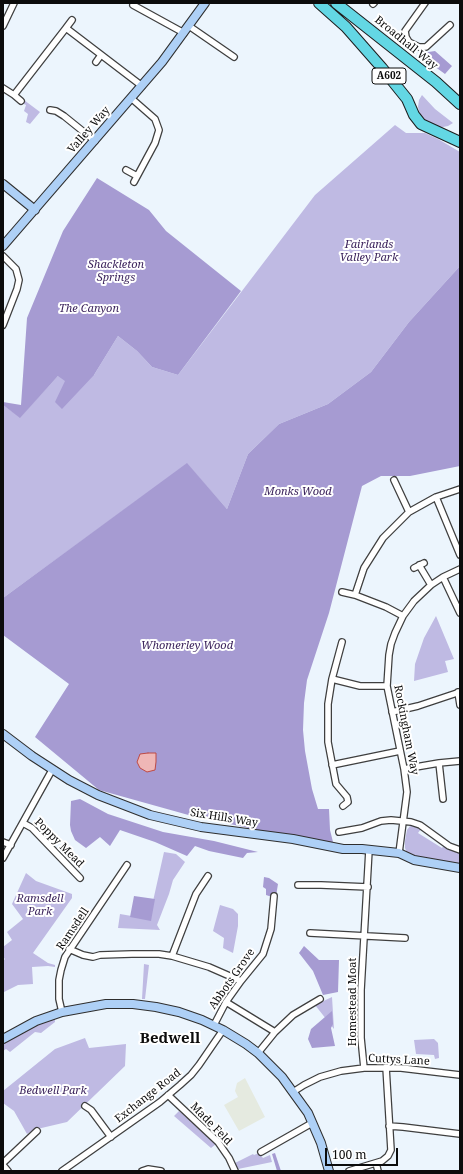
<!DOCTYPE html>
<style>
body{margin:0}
#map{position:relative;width:463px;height:1174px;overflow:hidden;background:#ecf5fd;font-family:"Noto Serif",serif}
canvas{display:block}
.frame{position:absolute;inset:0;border:4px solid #0c0c0c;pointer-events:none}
.scale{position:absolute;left:325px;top:1148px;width:73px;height:18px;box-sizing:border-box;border:2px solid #0c0c0c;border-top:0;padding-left:5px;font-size:12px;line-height:14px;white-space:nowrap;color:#0c0c0c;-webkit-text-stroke:3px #fff;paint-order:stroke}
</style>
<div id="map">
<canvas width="463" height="1174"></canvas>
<div class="frame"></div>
<div class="scale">100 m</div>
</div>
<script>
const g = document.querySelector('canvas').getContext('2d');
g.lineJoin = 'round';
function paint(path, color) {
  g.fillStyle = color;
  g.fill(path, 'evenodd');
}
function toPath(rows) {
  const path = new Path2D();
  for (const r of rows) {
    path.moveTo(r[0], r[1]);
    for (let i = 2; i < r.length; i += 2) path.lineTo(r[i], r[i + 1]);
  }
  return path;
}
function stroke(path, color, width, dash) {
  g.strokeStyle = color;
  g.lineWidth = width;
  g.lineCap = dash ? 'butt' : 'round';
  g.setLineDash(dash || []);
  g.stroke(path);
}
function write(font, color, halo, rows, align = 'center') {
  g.font = font + ' "Noto Serif",serif';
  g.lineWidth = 4;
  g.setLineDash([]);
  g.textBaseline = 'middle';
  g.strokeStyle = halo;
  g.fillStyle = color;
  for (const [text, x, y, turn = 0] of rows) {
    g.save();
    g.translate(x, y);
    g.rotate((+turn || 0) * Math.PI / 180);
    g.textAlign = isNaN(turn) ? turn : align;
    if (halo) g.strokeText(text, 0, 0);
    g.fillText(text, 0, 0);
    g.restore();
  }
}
paint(toPath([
 [245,1078,265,1117,239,1131,224,1105,238,1097,235,1091,237,1083]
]), '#e5eae0');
paint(toPath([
 [422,95,435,109,453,123,448,126,438,128,433,127,421,118,418,107,419,100],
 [24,100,40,112,30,124,26,122,28,114,24,111,26,105,22,103],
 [395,125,406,133,425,133,438,139,460,152,460,266,409,322,371,372,328,404,279,424,248,454,227,509,187,464,3,598,3,405,20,417,58,376,94,375,118,336,137,351,152,367,178,375,315,195],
 [436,616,454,659,445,661,448,672,414,681,415,664,424,638],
 [410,826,417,827,421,829,418,833,442,848,444,845,460,852,460,866,415,859,407,853,405,848,405,841,407,830],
 [164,852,176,854,185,862,173,880,169,894,157,925,160,930,118,928,120,914,149,919],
 [26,873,36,881,72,894,72,898,33,953,48,963,55,965,55,967,48,966,32,967,33,984,18,985,4,992,3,991,3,961,5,959,3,957,3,947,12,940,7,932,23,919,12,904],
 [220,905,233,909,238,914,238,926,233,953,223,948,224,938,213,931],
 [144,964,149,965,145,999,142,999],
 [332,997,334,1029,315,1005],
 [55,1017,55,1022,41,1033,35,1032,10,1052,6,1049,3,1051,3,1043,25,1032,32,1026],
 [85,1038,89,1048,126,1044,125,1066,67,1122,33,1130,27,1134,14,1111,3,1103,3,1091,55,1049],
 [434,1039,438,1043,439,1058,435,1059,434,1055,416,1054,414,1040],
 [179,1111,200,1128,216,1144,211,1148,174,1116],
 [259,1153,263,1158,270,1155,272,1162,238,1169,235,1163,253,1154,254,1155]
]), '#bfbae3');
paint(toPath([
 [435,51,452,66,445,74,420,56,422,53],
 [97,178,149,210,166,231,241,291,178,375,152,367,137,351,118,336,94,375,62,409,55,402,65,381,58,376,20,418,3,405,3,402,21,405,27,318,63,231],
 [460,266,460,466,410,476,381,476,362,486,329,613,307,680,304,703,303,730,305,751,312,789,318,809,329,809,330,830,334,846,192,816,99,790,35,737,69,684,3,635,3,598,187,463,227,509,248,454,279,424,328,404,371,372,409,322],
 [80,799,108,814,163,832,214,841,258,852,247,853,243,858,209,851,195,846,187,856,155,842,120,830,110,846,100,837,86,848,75,840,71,831,70,825,71,801],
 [264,877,269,878,278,884,276,896,272,897,266,895,266,889,263,887],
 [134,896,155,899,151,921,130,917],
 [304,946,319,960,339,960,338,992,323,995,313,971,299,953],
 [332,1011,333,1024,331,1028,335,1046,312,1048,308,1039,311,1029],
 [275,1153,281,1171,277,1171,272,1154]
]), '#a69bd2');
const water = toPath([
 [148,753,156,753,156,762,155,770,147,772,140,768,137,762,140,754,148,753]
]);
paint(water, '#efb7b6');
stroke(water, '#be4a45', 1);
const street = toPath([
 [425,3,405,31,406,37,409,42,419,47,426,47,450,25],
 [373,4,374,3],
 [133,5,184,33],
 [3,26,14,3],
 [189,26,234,57],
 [66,28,72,20],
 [96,62,101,55],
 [3,88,14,95,66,28,142,86],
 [14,95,21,101],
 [131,98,155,119,159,130,155,143,134,182],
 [50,110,56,111,64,116,95,141],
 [126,170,137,176],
 [3,256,16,269,19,280,17,289,3,325],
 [394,480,409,512],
 [436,497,460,555],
 [419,565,431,585],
 [414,568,424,563],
 [443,577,460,613],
 [342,592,355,595],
 [403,616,386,607,355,595,364,568,383,538,409,512,436,497,460,489],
 [342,642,332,679,360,686,387,686],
 [332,679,328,704,328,742,336,784,347,797,348,802,343,806],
 [458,692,460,705],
 [392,712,418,706,460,692],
 [439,763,443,799],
 [332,765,400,751],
 [404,769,439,763,460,761],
 [23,823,32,828,80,878],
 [339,832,362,828,381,821,391,820,411,822,420,825,449,846,460,850],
 [3,842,11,845],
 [399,853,407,792,404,769,387,686,389,655,391,644,395,633,403,616,414,601,431,585,443,577,460,569],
 [3,858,52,770],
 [298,885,321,885,368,887],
 [310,933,405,938],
 [69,949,83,955,93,957,100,955,132,954,159,954,172,956,209,967,241,981],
 [172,956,196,894,208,876],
 [226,1002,275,1032],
 [62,1012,59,999,59,980,61,970,65,957,127,865],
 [214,1025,226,1002,241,981,263,954,271,929,274,896],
 [258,1053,275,1032,293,1015,320,999],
 [364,1068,361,1038,361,990,369,850],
 [293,1092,304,1085,320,1077,341,1071,364,1068,401,1068,460,1075],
 [168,1095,218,1142,229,1158,235,1171],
 [85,1106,91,1110,111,1137],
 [389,1126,403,1127,460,1134],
 [261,1152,312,1123],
 [3,1163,37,1131],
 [376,1163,378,1171],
 [3,1165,8,1171],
 [62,1171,160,1102,180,1085,191,1075,199,1065,223,1030],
 [142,1171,148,1169,161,1171],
 [349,1171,382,1161,388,1156,391,1150,386,1067]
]);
const secondary = toPath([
 [3,184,35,210],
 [3,246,162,62,205,3],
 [3,734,32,756,69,780,98,795,150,815,201,827,293,839,343,849,362,849,399,853,414,860,460,868],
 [3,1039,36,1021,62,1012,106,1004,133,1004,156,1007,179,1012,202,1020,223,1030,246,1044,258,1053,282,1077,308,1113,321,1143,329,1171]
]);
const highway = toPath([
 [319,3,346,27,382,68,407,99,414,115,421,124,460,142],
 [336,3,436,82,460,104]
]);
stroke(street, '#3f3f3f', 8);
stroke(secondary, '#2e2e2e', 10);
stroke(highway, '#1d1d1d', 12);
stroke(street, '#fff', 5.5);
stroke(secondary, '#aed0f6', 8);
stroke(highway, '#63d7e4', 10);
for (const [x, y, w] of [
 [389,76,34]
]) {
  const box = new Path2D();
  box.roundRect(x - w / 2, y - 8, w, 16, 3);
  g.fillStyle = '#fff';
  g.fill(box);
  stroke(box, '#0c0c0c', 1);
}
write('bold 10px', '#0c0c0c', null, [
 ["A602",389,76]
]);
write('11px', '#0c0c0c', '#fff', [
 ["Broadhall Way",406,43,39],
 ["Valley Way",89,130,-49],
 ["Rockingham Way",406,730,79],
 ["Six Hills Way",224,818,9],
 ["Poppy Mead",59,843,45],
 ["Ramsdell",73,929,-56],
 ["Abbots Grove",232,979,-55],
 ["Homestead Moat",353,1002,-90],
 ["Cuttys Lane",399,1060,3],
 ["Exchange Road",148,1096,-38],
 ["Made Feld",211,1124,46]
]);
write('italic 11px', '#3c245c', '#fff', [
 ["Fairlands",369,245],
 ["Valley Park",369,258],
 ["Shackleton",116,265],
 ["Springs",116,278],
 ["The Canyon",89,309],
 ["Monks Wood",298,492],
 ["Whomerley Wood",187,646],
 ["Ramsdell",40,899],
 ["Park",40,912],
 ["Bedwell Park",53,1091]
]);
write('bold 15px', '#0c0c0c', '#fff', [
 ["Bedwell",170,1039]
]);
</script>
